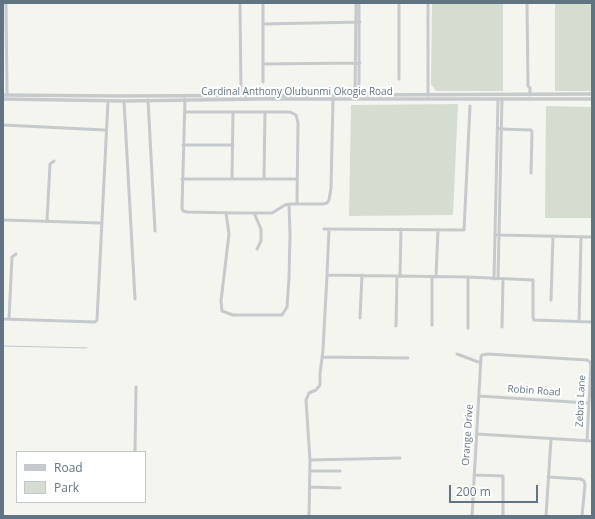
<!DOCTYPE html>
<style>
body{margin:0}
#map{position:relative;width:595px;height:519px;overflow:hidden;background:#f5f5f0;font-family:"Open Sans",sans-serif}
canvas{display:block}
.frame{position:absolute;inset:0;border:4px solid #617484;pointer-events:none}
.legend{position:absolute;left:16px;top:451px;width:130px;height:52px;box-sizing:border-box;background:#fff;border:1px solid #c0c7ce;margin:0;padding:5px 7px;list-style:none;font-size:12px;color:#617484}
.legend li{display:flex;align-items:center;gap:8px;height:20px}
.legend b{width:20px;border:1px solid #c0c7ce}
.scale{position:absolute;left:449px;top:485px;width:89px;height:18px;box-sizing:border-box;border:2px solid #617484;border-top:0;padding-left:5px;font-size:12px;line-height:14px;white-space:nowrap;color:#617484;-webkit-text-stroke:3px #fff;paint-order:stroke}
</style>
<div id="map">
<canvas width="595" height="519"></canvas>
<div class="frame"></div>
<ul class="legend">
<li><b style="height:5px;background:#c7cacd"></b>Road</li>
<li><b style="height:11px;background:#d5ddd1"></b>Park</li>
</ul>
<div class="scale">200 m</div>
</div>
<script>
const g = document.querySelector('canvas').getContext('2d');
g.lineJoin = 'round';
function paint(path, color) {
  g.fillStyle = color;
  g.fill(path, 'evenodd');
}
function toPath(rows) {
  const path = new Path2D();
  for (const r of rows) {
    path.moveTo(r[0], r[1]);
    for (let i = 2; i < r.length; i += 2) path.lineTo(r[i], r[i + 1]);
  }
  return path;
}
function stroke(path, color, width, dash) {
  g.strokeStyle = color;
  g.lineWidth = width;
  g.lineCap = dash ? 'butt' : 'round';
  g.setLineDash(dash || []);
  g.stroke(path);
}
function write(font, color, halo, rows, align = 'center') {
  g.font = font + ' "Open Sans",sans-serif';
  g.lineWidth = 4;
  g.setLineDash([]);
  g.textBaseline = 'middle';
  g.strokeStyle = halo;
  g.fillStyle = color;
  for (const [text, x, y, turn = 0] of rows) {
    g.save();
    g.translate(x, y);
    g.rotate((+turn || 0) * Math.PI / 180);
    g.textAlign = isNaN(turn) ? turn : align;
    if (halo) g.strokeText(text, 0, 0);
    g.fillText(text, 0, 0);
    g.restore();
  }
}
paint(toPath([
 [432,3,503,3,503,91,436,91,431,84],
 [555,3,592,3,592,91,555,91],
 [458,104,453,215,349,216,351,105],
 [546,106,592,107,592,218,545,218]
]), '#d5ddd1');
stroke(toPath([
 [3,346,87,348]
]), '#bdc9ce', 1);
stroke(toPath([
 [6,3,7,95],
 [240,3,241,95],
 [399,3,399,79],
 [428,3,428,95],
 [527,3,528,86,530,88,530,95],
 [264,24,360,22],
 [263,64,360,63],
 [263,82,263,3],
 [355,95,356,3],
 [359,95,359,3],
 [185,99,182,208,183,211,187,212,238,213,272,213,285,205,289,204,323,204,327,203,329,200,331,188,333,99],
 [148,100,155,231],
 [124,101,135,299],
 [185,112,290,112,296,115,298,123,297,204],
 [3,125,105,130],
 [499,129,531,130,532,132,531,173],
 [183,145,233,145],
 [232,178,233,112],
 [264,178,265,112],
 [182,179,297,179],
 [226,213,229,234,221,301,222,311,233,315,282,315,287,307,289,278,290,235,289,204],
 [254,213,261,229,261,241,257,249],
 [3,220,101,223],
 [47,221,50,164,54,161],
 [324,229,464,230,470,106],
 [497,235,592,237],
 [327,275,329,229],
 [400,276,401,229],
 [432,277,432,325],
 [436,277,438,230],
 [494,279,498,100],
 [498,279,502,99],
 [551,300,553,236],
 [360,318,362,275],
 [3,319,95,322,97,320,108,101],
 [9,319,12,257,16,254],
 [579,322,581,237],
 [396,326,397,276],
 [502,327,503,279],
 [468,328,468,277],
 [457,354,481,363],
 [322,357,408,358],
 [479,396,588,403],
 [477,434,592,441],
 [135,452,136,387],
 [310,460,400,458],
 [310,471,340,471],
 [474,475,503,476,503,516],
 [548,477,581,479,584,481,585,485,582,516],
 [310,487,340,488],
 [309,516,310,460,306,400,309,393,316,390,320,385,320,374,323,350,327,275,468,277,533,280,533,317,534,320,592,322],
 [472,516,481,357,482,355,488,354,587,360,590,362,591,365,587,441],
 [546,516,551,439]
]), '#c7cacd', 3);
stroke(toPath([
 [3,95,117,96,592,94],
 [3,99,124,101,261,99,592,99]
]), '#c7cacd', 3.5);
write('10px', '#617484', '#fff', [
 ["Cardinal Anthony Olubunmi Okogie Road",297,92],
 ["Robin Road",534,391,4],
 ["Zebra Lane",581,401,-87],
 ["Orange Drive",468,435,-86]
]);
</script>
